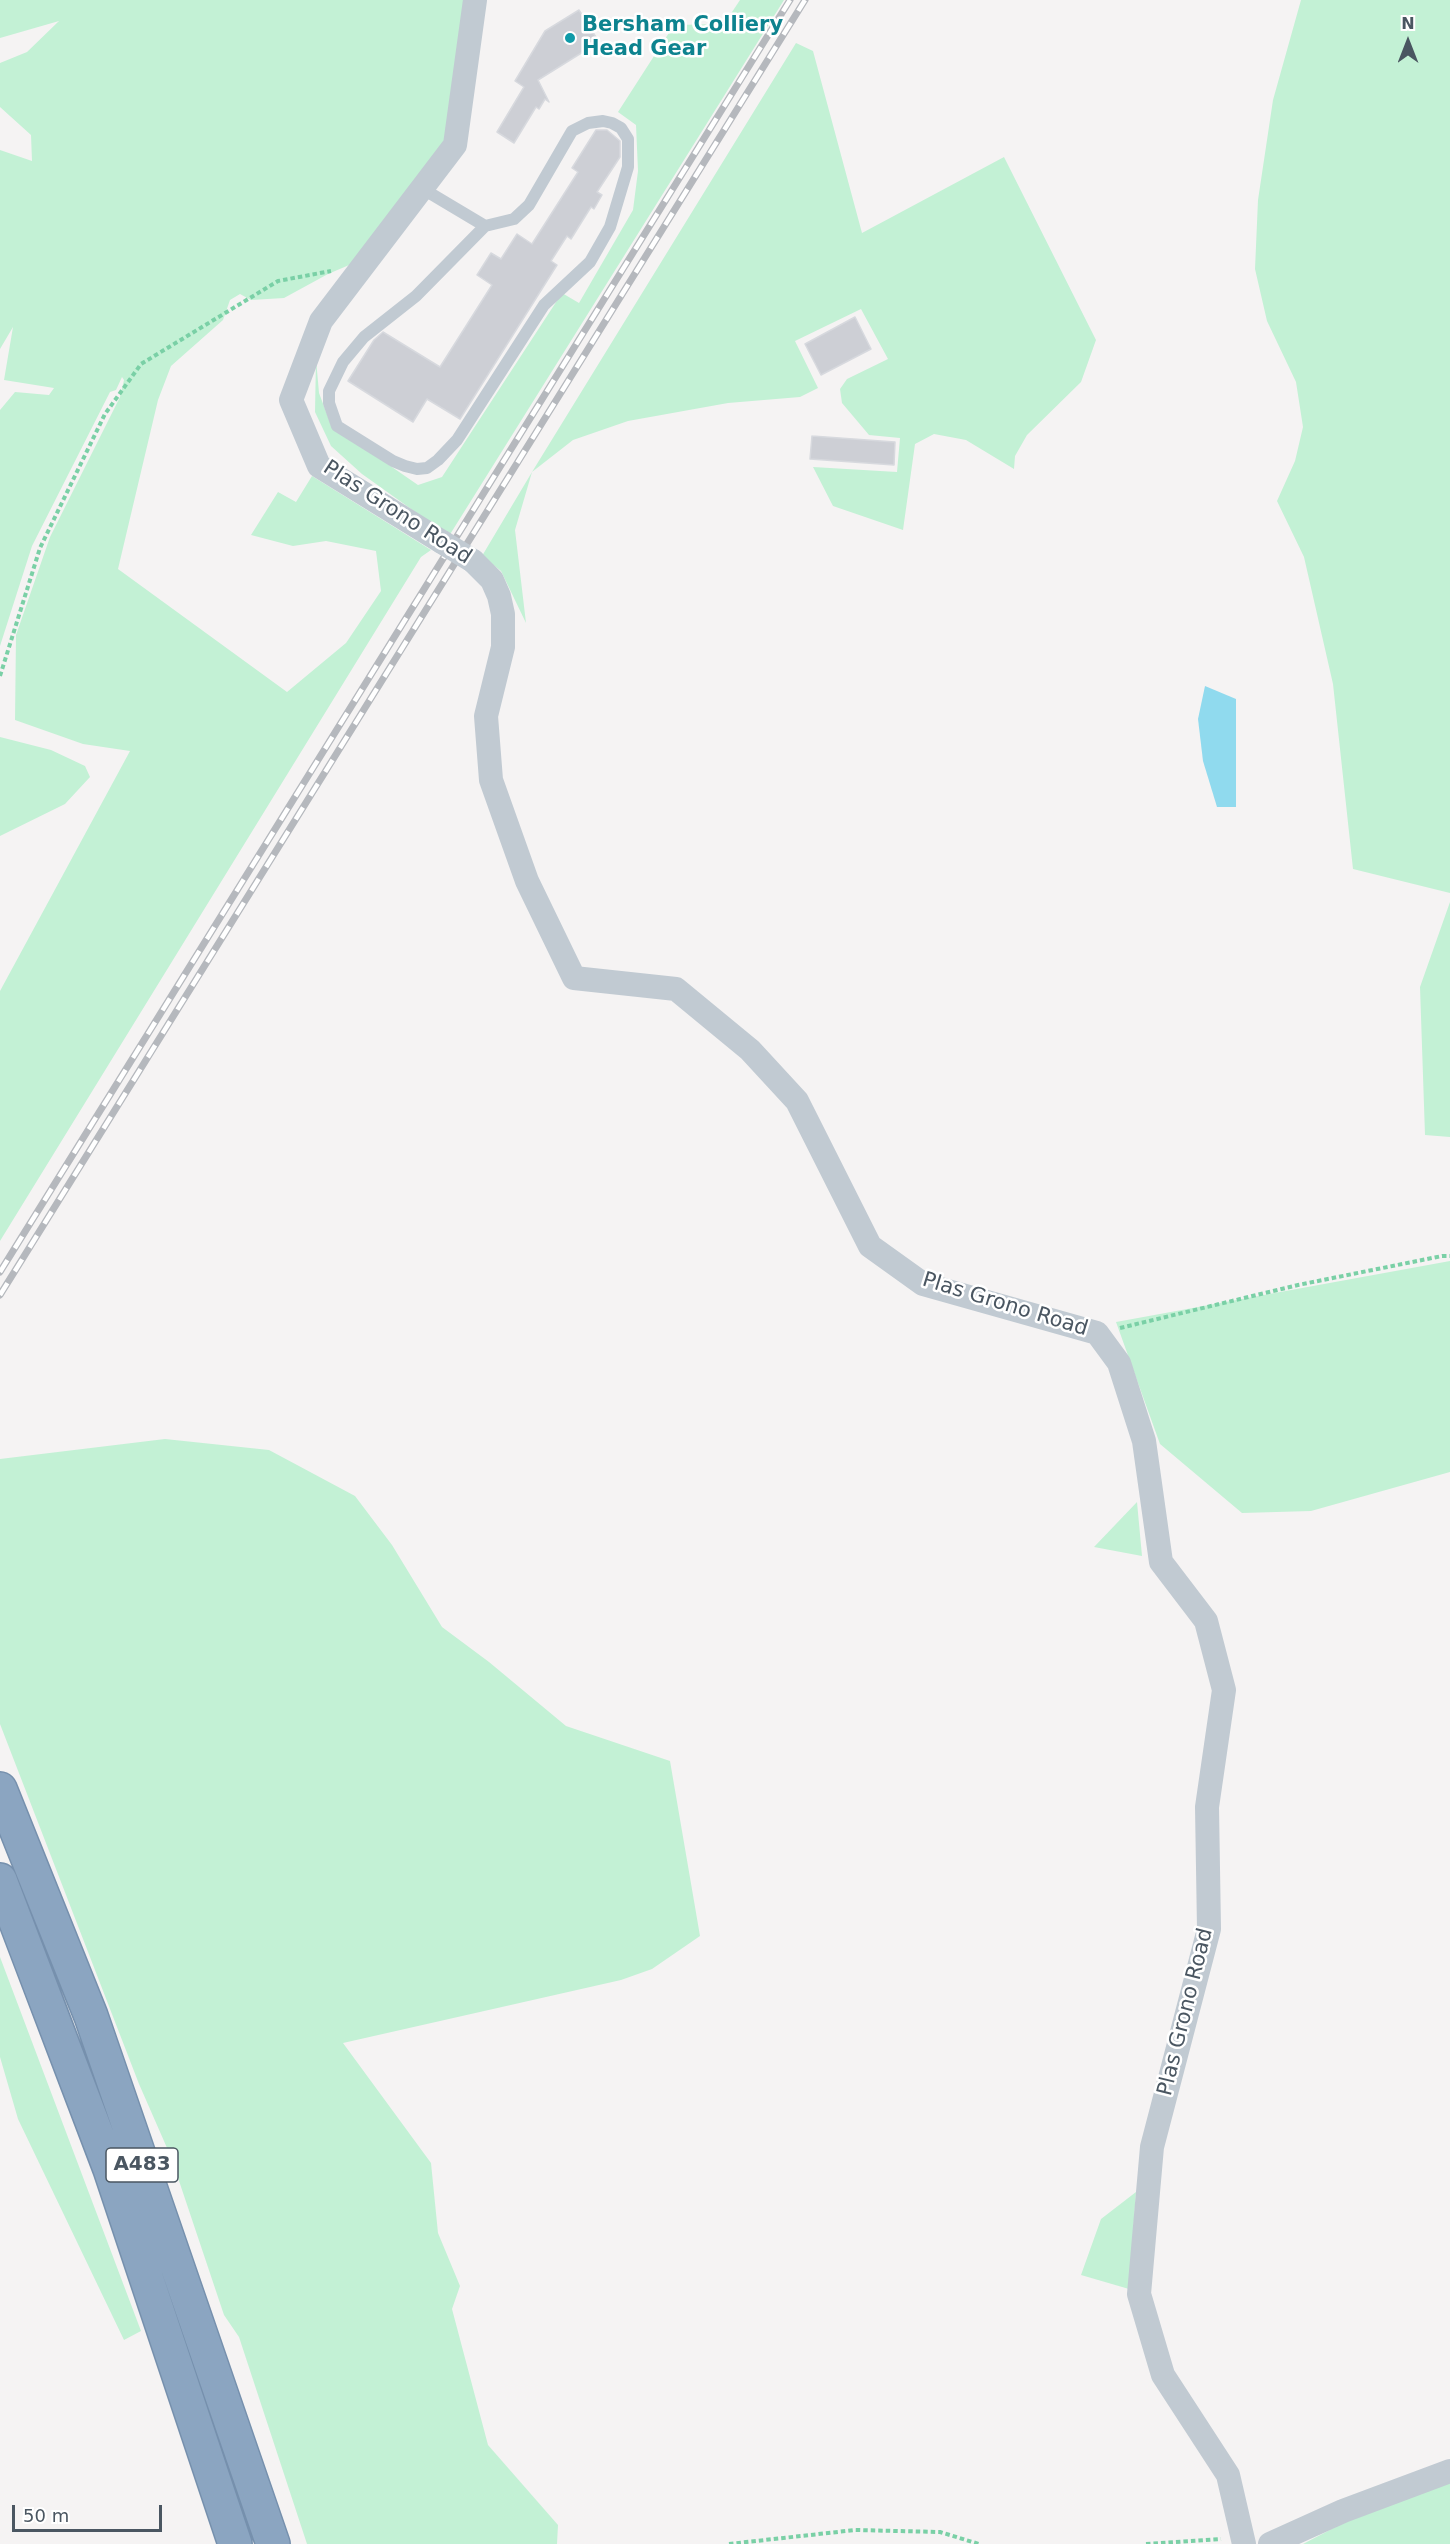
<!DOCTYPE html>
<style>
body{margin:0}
#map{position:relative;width:1450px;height:2544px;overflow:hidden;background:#f5f3f3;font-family:"DejaVu Sans",sans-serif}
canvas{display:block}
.north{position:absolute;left:1378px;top:12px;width:60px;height:60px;-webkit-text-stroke:4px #fff;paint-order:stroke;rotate:0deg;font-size:16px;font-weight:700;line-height:24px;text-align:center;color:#4a5661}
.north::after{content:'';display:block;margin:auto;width:21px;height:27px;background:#4a5661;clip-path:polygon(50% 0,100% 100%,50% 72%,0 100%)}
.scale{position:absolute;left:12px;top:2505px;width:150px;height:27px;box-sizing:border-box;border:3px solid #4a5661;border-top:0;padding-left:8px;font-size:18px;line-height:21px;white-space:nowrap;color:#4a5661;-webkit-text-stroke:4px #fff;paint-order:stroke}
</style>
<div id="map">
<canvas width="1450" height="2544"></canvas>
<div class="north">N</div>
<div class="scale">50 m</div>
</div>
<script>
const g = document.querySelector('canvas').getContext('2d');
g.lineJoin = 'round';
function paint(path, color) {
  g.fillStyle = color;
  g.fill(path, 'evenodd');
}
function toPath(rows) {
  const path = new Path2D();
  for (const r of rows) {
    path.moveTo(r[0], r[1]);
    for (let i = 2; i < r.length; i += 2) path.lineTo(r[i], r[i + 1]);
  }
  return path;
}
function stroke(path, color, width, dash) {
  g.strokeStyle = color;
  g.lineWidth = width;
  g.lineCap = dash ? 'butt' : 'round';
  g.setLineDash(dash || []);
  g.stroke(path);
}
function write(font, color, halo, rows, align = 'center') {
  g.font = font + ' "DejaVu Sans",sans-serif';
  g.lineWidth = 5;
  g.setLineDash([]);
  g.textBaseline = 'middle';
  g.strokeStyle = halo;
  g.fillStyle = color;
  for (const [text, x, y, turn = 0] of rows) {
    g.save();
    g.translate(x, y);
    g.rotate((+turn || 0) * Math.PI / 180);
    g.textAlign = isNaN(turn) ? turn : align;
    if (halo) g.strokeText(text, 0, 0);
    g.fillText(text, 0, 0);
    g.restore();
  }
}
paint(toPath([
 [0,0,466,0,447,142,361,260,328,274,284,298,251,300,240,294,230,300,223,320,171,366,158,400,118,569,287,692,346,643,381,591,376,551,326,541,293,546,251,535,278,492,296,502,312,476,431,550,421,557,0,1241,0,991,130,751,83,744,15,720,16,635,50,537,120,397,124,380,122,377,116,390,110,392,32,546,0,646,0,410,15,392,49,395,54,388,4,380,13,327,0,349,0,150,32,161,31,135,0,107,0,63,27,52,59,21,0,38],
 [740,0,784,0,449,536,362,474,331,446,315,412,316,359,319,393,331,425,418,485,442,477,562,293,579,303,633,210,638,171,636,125,618,112,674,25,724,24],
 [1301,0,1450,0,1450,893,1353,869,1333,684,1304,557,1277,501,1295,461,1303,427,1296,382,1267,321,1255,269,1258,200,1273,100],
 [796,43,813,51,862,233,1004,157,1096,340,1081,382,1027,435,1015,456,1014,469,966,440,934,434,915,444,903,530,833,506,813,467,897,472,900,438,869,435,842,403,840,389,847,379,888,359,861,309,795,341,818,388,800,397,728,403,628,421,573,440,532,472,515,530,526,623,501,571,482,556,532,472],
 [0,737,51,750,85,766,90,777,65,804,0,836],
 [1450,902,1450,1137,1425,1135,1420,987],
 [1450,1261,1450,1472,1311,1511,1242,1513,1160,1444,1116,1322],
 [165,1439,269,1450,355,1496,392,1545,442,1627,489,1662,566,1726,670,1761,700,1936,652,1969,621,1980,343,2043,431,2163,438,2233,460,2286,452,2309,488,2445,558,2525,557,2544,307,2544,239,2337,224,2315,171,2157,139,2084,0,1724,0,1459],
 [1137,1502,1142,1556,1094,1547],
 [0,1957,141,2331,124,2340,18,2119,0,2057],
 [1136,2192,1129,2289,1081,2275,1101,2219],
 [1450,2483,1450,2544,1303,2544,1347,2521]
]), '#c3f1d5');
paint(toPath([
 [1205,686,1236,699,1236,807,1217,807,1203,761,1198,719]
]), '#90daee');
const building = toPath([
 [579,10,599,42,538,80,549,102,545,99,539,109,536,107,514,143,497,132,524,87,515,81,545,31,579,10],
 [596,130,607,130,620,141,620,157,597,192,602,195,594,209,591,207,571,239,567,236,551,261,557,265,460,419,427,399,413,422,348,381,374,340,383,332,440,367,492,285,477,275,491,253,501,259,517,234,532,244,578,172,572,168,596,130],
 [855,317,871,349,821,375,805,344,855,317],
 [812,436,895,442,894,465,810,459,812,436]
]);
paint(building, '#cdcfd5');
stroke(building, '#d7d9de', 1.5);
const highway = toPath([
 [0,1789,91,2016,273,2544],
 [0,1880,110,2169,235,2544]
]);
stroke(highway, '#7690ad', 36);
stroke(toPath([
 [0,676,40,548,105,414,141,364,278,281,331,271],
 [1120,1328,1298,1285,1442,1256,1450,1256],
 [729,2544,855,2530,940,2532,979,2544],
 [1146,2544,1221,2539]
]), '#7ad0a6', 4, [4.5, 3]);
stroke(toPath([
 [423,189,485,226,416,296,364,337,343,362,329,391,329,403,337,426,393,461,405,466,417,469,427,468,438,460,457,440,544,305,590,262,610,227,628,167,628,139,621,128,612,123,603,121,588,123,572,131,529,205,514,219,485,226]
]), '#c1cad2', 12);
stroke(toPath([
 [442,542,319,466,291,400,321,321,455,145,475,0],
 [473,561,492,580,499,596,503,614,503,647,486,716,491,780,527,881,574,978,676,989,750,1050,797,1101,870,1246,923,1284,1097,1333,1119,1363,1144,1441,1161,1562,1206,1621,1224,1690,1207,1807,1209,1929,1152,2147,1139,2294,1163,2375,1228,2475,1244,2544],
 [1270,2544,1343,2511,1450,2471]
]), '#c1cad2', 24);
stroke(highway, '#8ba5c1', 33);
const rail = toPath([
 [0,1272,790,0],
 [0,1295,805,0]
]);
stroke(rail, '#b5b8bd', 7);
stroke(rail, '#fff', 4.5, [14]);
stroke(toPath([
 [442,542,473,561]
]), '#c1cad2', 24);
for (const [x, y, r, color] of [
 [570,38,6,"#0f9aa8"]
]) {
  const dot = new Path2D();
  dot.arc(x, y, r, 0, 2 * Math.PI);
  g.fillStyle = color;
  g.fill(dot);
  stroke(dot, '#fff', 2);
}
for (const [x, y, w] of [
 [142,2165,72]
]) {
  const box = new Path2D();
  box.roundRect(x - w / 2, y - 17, w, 34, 4.5);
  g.fillStyle = '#fff';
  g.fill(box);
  stroke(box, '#4a5661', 1.5);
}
write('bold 20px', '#4a5661', null, [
 ["A483",142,2165]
]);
write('bold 21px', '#0d838f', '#fff', [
 ["Bersham Colliery",582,26],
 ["Head Gear",582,50]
], 'left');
write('21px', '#4a5661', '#fff', [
 ["Plas Grono Road",397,513,33],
 ["Plas Grono Road",1005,1305,17],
 ["Plas Grono Road",1186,2012,-76]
]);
</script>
